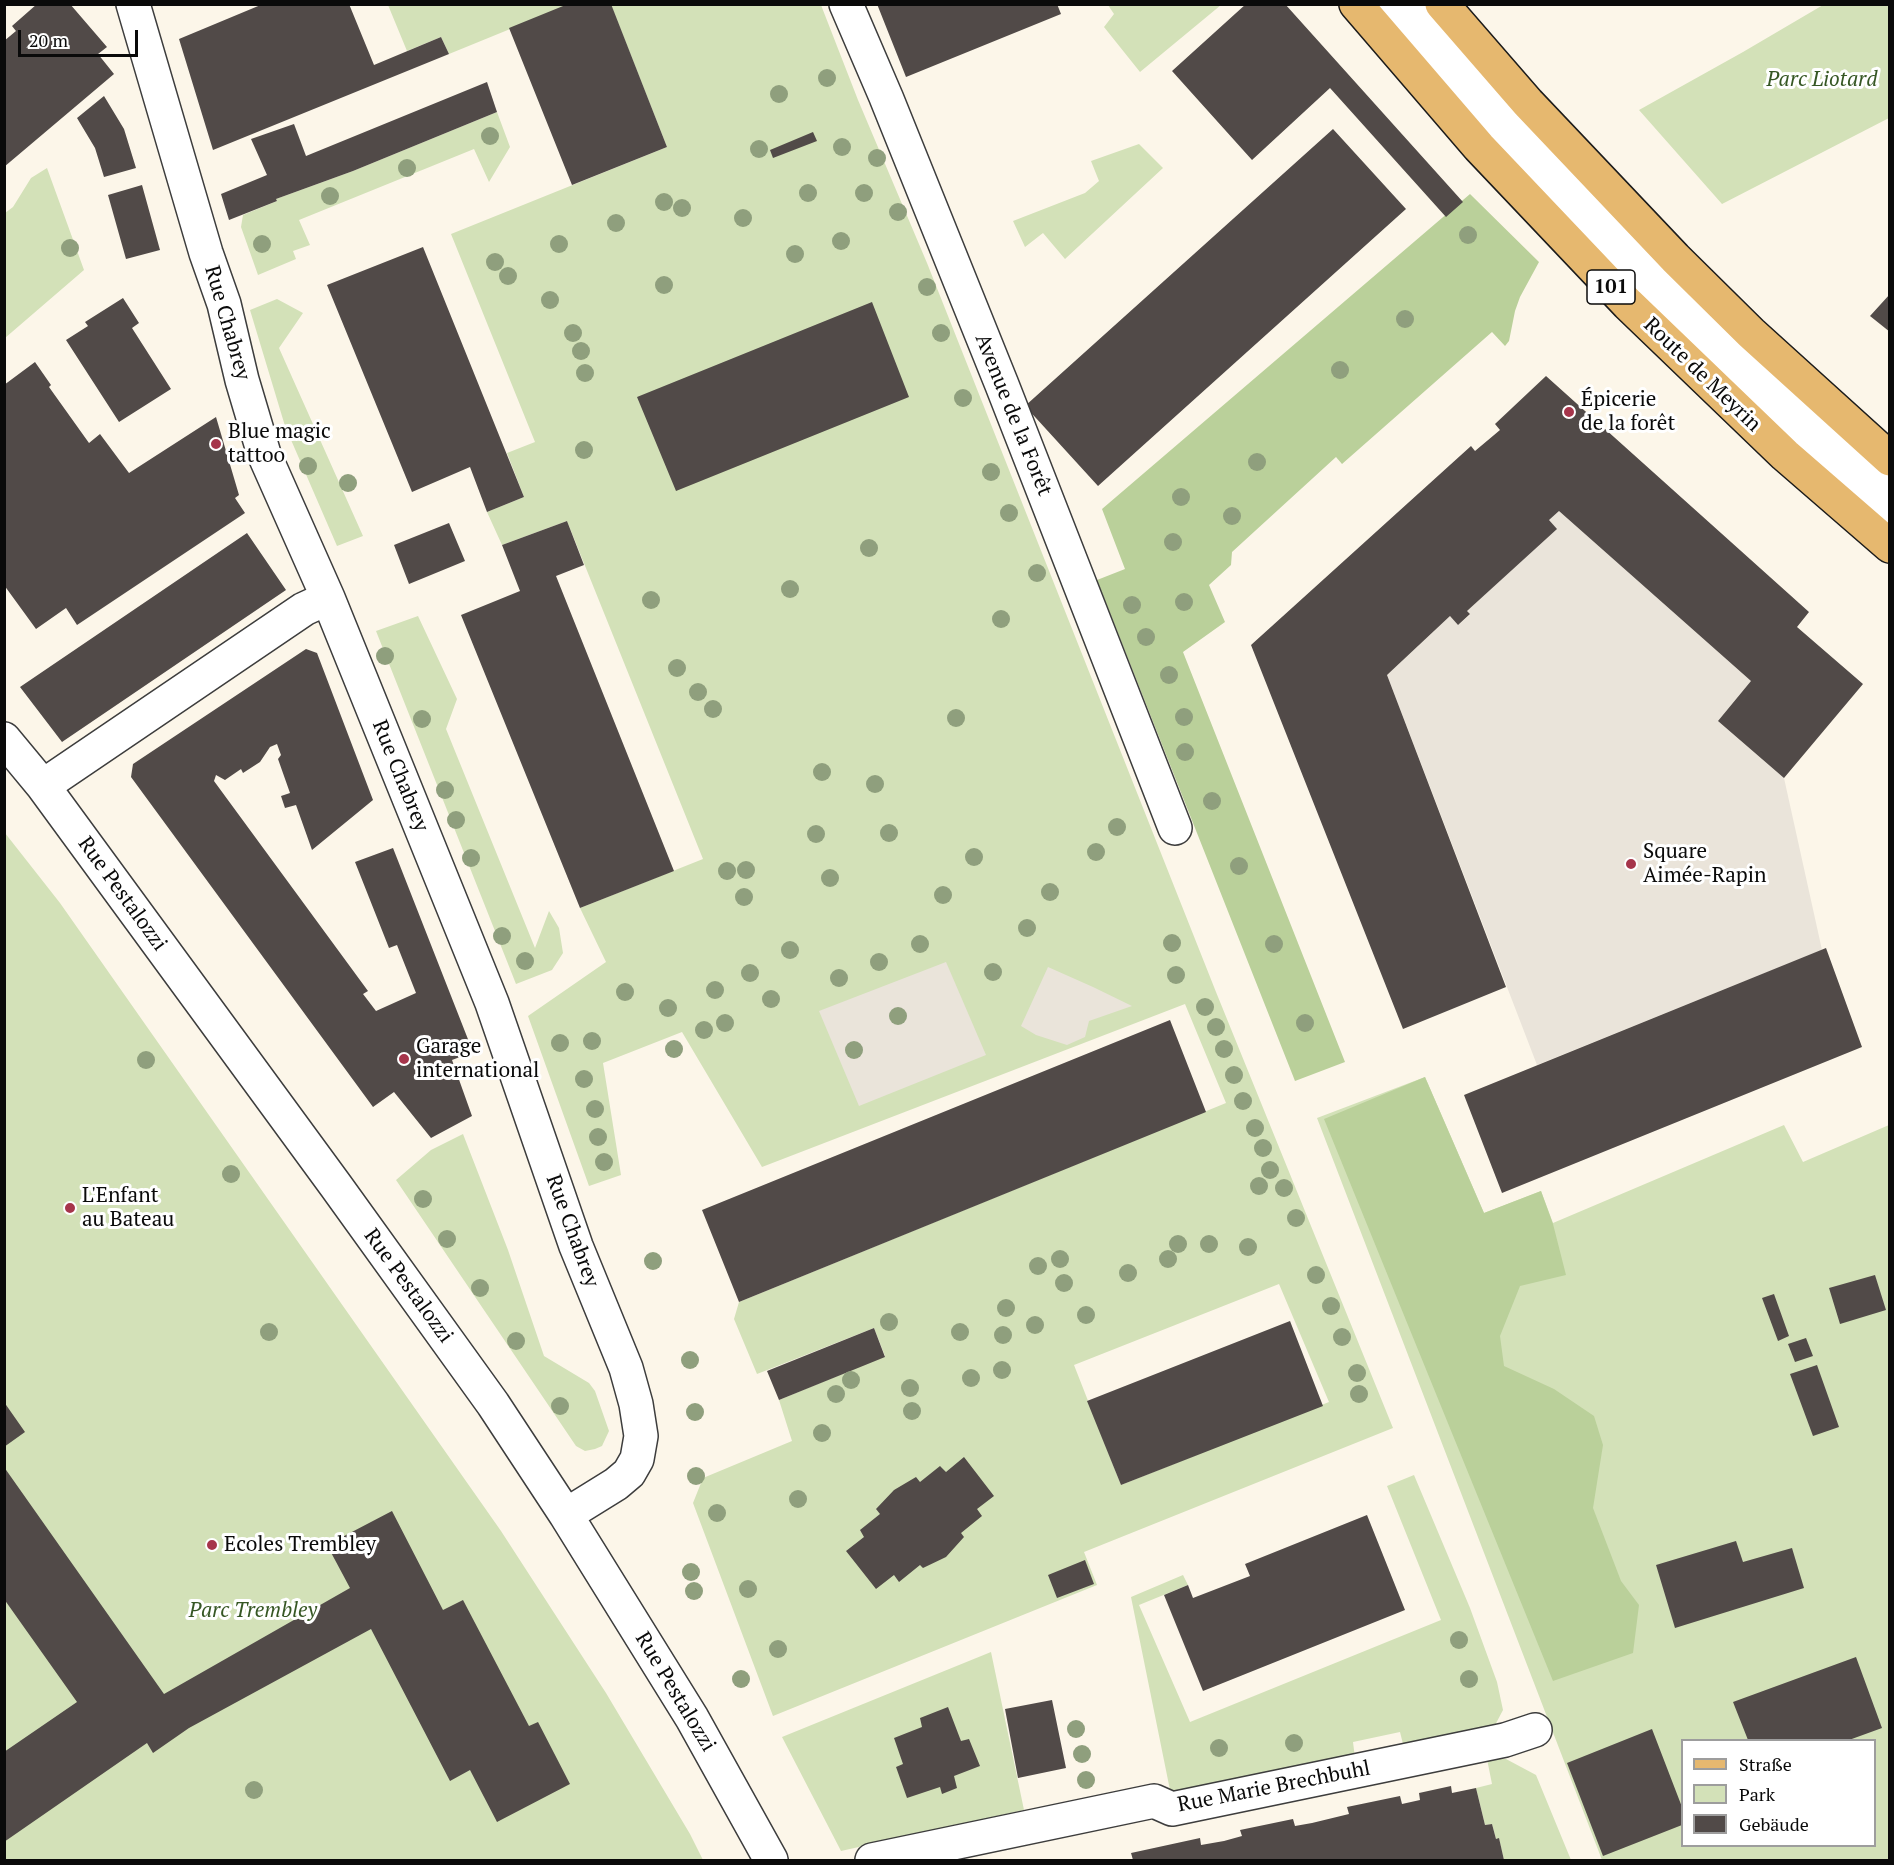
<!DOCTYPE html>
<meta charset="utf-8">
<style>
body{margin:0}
#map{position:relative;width:1894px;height:1865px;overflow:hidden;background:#fcf6e9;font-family:"PT Serif",serif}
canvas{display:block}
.frame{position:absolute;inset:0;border:6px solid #0a0a0a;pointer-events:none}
.legend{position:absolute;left:1681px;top:1739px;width:195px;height:108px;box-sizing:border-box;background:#fff;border:2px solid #9d9d9d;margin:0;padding:8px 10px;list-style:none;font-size:18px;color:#0a0a0a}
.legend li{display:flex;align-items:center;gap:12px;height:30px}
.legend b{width:30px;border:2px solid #9d9d9d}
.scale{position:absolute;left:18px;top:30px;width:120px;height:27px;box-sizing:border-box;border:3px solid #0a0a0a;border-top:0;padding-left:8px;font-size:18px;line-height:21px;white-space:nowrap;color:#0a0a0a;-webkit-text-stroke:4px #fff;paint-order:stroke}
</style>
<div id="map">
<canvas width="1894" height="1865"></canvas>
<div class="frame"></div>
<ul class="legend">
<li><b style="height:8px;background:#e6b86f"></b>Straße</li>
<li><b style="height:16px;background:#d3e1b8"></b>Park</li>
<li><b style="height:16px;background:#514a48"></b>Gebäude</li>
</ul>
<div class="scale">20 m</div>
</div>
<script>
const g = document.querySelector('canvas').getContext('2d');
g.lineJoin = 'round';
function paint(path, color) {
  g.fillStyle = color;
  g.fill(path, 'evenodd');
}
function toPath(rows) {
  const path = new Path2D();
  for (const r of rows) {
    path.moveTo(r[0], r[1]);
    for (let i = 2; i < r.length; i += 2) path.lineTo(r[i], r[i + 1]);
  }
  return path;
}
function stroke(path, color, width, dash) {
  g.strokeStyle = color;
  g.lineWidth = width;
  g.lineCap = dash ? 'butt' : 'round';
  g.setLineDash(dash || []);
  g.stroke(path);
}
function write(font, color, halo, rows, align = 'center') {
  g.font = font + ' "PT Serif",serif';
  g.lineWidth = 6;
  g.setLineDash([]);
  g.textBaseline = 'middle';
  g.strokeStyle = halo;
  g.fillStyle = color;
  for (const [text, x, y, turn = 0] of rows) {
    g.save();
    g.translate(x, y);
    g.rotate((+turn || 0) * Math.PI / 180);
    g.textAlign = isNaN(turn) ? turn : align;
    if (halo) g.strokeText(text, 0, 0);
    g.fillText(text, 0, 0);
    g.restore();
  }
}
paint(toPath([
 [388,5,569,5,449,54,441,37,407,51],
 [611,5,821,5,858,100,927,263,1216,992,1393,1428,1084,1552,1097,1585,773,1716,693,1503,703,1478,792,1441,779,1400,885,1356,874,1328,757,1374,734,1319,739,1302,1226,1103,1185,1004,762,1167,682,1032,603,1063,621,1175,589,1186,528,1016,606,962,580,908,703,859,567,521,502,545,487,512,524,497,507,453,535,442,451,234,667,147],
 [1279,1284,1329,1402,1121,1485,1074,1365],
 [1108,5,1221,5,1140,72,1104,27,1114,14],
 [1823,5,1889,5,1889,118,1722,204,1639,110,1743,52],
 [497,112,510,147,489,182,474,149,299,220,310,245,293,251,296,259,258,275,241,227,243,215,277,201,276,199,353,171],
 [1139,144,1163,168,1065,259,1043,233,1025,247,1013,221,1085,193,1099,181,1091,161],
 [47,168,84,270,5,338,5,213,13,207,31,178],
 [277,299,303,313,279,348,363,536,337,546,285,426,250,310],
 [418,616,457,699,446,729,535,948,549,911,559,928,563,953,552,970,516,984,376,631],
 [5,833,60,903,501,1531,606,1693,690,1834,703,1860,5,1860],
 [1425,1077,1484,1213,1541,1191,1553,1223,1784,1125,1803,1162,1889,1125,1889,1860,1602,1860,1317,1118],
 [1682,1740,1874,1740,1874,1846,1682,1846],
 [463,1134,508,1250,544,1356,589,1383,595,1391,609,1431,602,1446,595,1449,585,1451,576,1446,396,1180,431,1150],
 [1414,1475,1470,1608,1497,1682,1503,1710,1493,1729,1404,1748,1400,1732,1353,1742,1355,1758,1171,1795,1131,1597,1183,1575,1188,1585,1139,1605,1190,1722,1441,1620,1387,1486],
 [991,1652,1024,1810,841,1851,782,1737],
 [1487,1759,1506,1759,1536,1775,1571,1860,1504,1860,1499,1839,1496,1839,1492,1824,1485,1825,1476,1788,1492,1784]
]), '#d3e1b8');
paint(toPath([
 [1470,194,1539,262,1520,297,1515,311,1509,341,1505,346,1492,332,1342,464,1336,457,1232,552,1231,565,1209,585,1225,622,1183,652,1345,1062,1295,1081,1097,580,1125,569,1102,509],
 [1425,1077,1484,1213,1541,1191,1553,1224,1566,1275,1520,1286,1500,1336,1504,1366,1554,1389,1594,1416,1603,1445,1593,1508,1621,1581,1639,1605,1633,1653,1553,1681,1324,1119]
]), '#bad09a');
paint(toPath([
 [1559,511,1751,681,1784,778,1822,950,1537,1065,1387,675,1450,616,1458,625,1470,615,1467,611,1556,529,1549,520],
 [946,962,986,1055,859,1106,819,1011],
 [1048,967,1093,987,1132,1006,1089,1021,1085,1037,1067,1045,1036,1035,1021,1026]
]), '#eae4da');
paint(toPath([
 [37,4,70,4,107,47,98,54,114,74,4,167,4,41,16,31,12,26],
 [263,4,349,4,374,65,441,37,449,54,213,150,179,39],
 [568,4,611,4,667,147,572,185,509,28],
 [877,4,1057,4,1061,14,906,77],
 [1246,4,1285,4,1463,202,1446,217,1330,88,1252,160,1172,71],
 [487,82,497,112,353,171,276,199,277,201,229,220,221,194,267,175,251,139,294,124,306,156],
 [104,96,124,129,136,168,104,177,95,148,77,118],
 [1333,129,1406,209,1098,486,1025,406],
 [813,132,817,141,773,158,770,150],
 [142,185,160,250,126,259,108,195],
 [423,247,524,497,487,512,470,467,412,492,327,285],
 [1890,294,1890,332,1870,316],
 [123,298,139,323,132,328,171,389,119,422,66,340,88,326,85,322],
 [872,302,909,397,676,491,637,397],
 [35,362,51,385,49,387,89,443,100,434,129,473,216,417,239,495,235,498,245,513,77,625,66,608,36,629,4,585,4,385],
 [1546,376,1809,612,1797,627,1863,684,1784,778,1718,721,1751,681,1559,511,1549,520,1557,529,1467,611,1470,614,1458,625,1450,616,1387,675,1506,987,1403,1029,1251,645,1471,446,1475,451,1500,430,1495,424],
 [567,521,584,565,556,576,674,871,580,908,461,615,520,591,502,545],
 [449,523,465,561,409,584,394,545],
 [247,533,286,590,62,742,20,687],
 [306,649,317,653,373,800,312,850,296,805,285,808,281,796,290,793,278,759,281,755,277,744,270,747,260,762,243,773,241,769,225,780,216,775,214,781,368,991,363,994,376,1011,416,993,397,945,389,948,355,862,393,848,473,1052,452,1060,472,1116,431,1138,394,1092,373,1107,131,777,133,764],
 [1826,948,1862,1047,1502,1193,1464,1095],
 [1170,1020,1206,1112,739,1302,702,1210],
 [1875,1275,1886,1310,1840,1324,1829,1288],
 [1774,1294,1789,1336,1778,1341,1762,1298],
 [1290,1321,1323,1406,1121,1485,1087,1401],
 [874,1328,885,1357,779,1400,767,1371],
 [1806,1338,1813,1356,1795,1362,1788,1344],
 [1817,1365,1839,1427,1813,1436,1790,1374],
 [4,1402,25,1432,4,1447],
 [964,1457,994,1496,977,1509,982,1516,961,1533,964,1537,946,1557,923,1568,920,1565,899,1582,894,1575,876,1589,846,1551,864,1537,860,1530,880,1514,876,1509,894,1490,916,1477,920,1482,940,1466,946,1472],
 [4,1467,164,1694,350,1588,327,1545,392,1511,443,1610,463,1600,529,1726,538,1722,570,1784,497,1822,470,1770,450,1781,371,1629,189,1728,153,1753,147,1743,4,1842,4,1752,77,1702,4,1599],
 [1367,1515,1405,1610,1203,1691,1164,1595,1188,1585,1193,1598,1250,1576,1245,1564],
 [1736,1541,1743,1562,1792,1548,1804,1588,1675,1628,1656,1565],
 [1085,1560,1094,1584,1057,1598,1048,1575],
 [1856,1657,1882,1728,1849,1740,1748,1740,1733,1702],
 [1052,1700,1066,1768,1018,1778,1005,1709],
 [948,1707,961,1741,969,1739,980,1766,954,1776,957,1788,942,1794,940,1787,907,1798,896,1767,903,1764,894,1738,922,1727,920,1718],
 [1652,1729,1682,1807,1682,1825,1603,1856,1567,1763],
 [1451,1786,1452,1793,1476,1788,1485,1825,1492,1824,1496,1839,1499,1838,1504,1860,1133,1860,1131,1853,1200,1838,1201,1845,1224,1841,1242,1836,1240,1830,1293,1819,1295,1826,1312,1823,1349,1814,1347,1807,1400,1796,1402,1804,1420,1800,1419,1793]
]), '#514a48');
const minor = toPath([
 [133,4,206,253,224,304,242,380,264,454,328,598,492,1003,576,1246,626,1368,636,1404,641,1436,637,1459,629,1473,616,1484,566,1515],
 [846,4,886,97,1002,385,1175,828],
 [1384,4,1495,132,1568,212,1644,289,1762,403,1890,518],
 [1416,4,1512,116,1661,273,1738,348,1890,486],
 [4,739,43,786,336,1186,493,1404,566,1515,692,1718,771,1860],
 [43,786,304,609,328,598],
 [872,1860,1154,1801,1172,1809,1505,1740,1535,1730]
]);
const major = toPath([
 [1356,4,1479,147,1628,304,1785,455,1890,546],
 [1442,4,1528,103,1675,258,1751,333,1890,459]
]);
stroke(minor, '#3d3d3d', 36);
stroke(major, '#1b1b1b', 36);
stroke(minor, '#fff', 33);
stroke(major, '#e6b86f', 33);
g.fillStyle = '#8f9f7d';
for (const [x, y] of [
 [827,78],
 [779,94],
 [490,136],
 [842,147],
 [759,149],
 [877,158],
 [407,168],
 [808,193],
 [864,193],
 [330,196],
 [664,202],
 [682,208],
 [898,212],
 [743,218],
 [616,223],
 [1468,235],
 [841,241],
 [262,244],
 [559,244],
 [70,248],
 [795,254],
 [495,262],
 [508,276],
 [664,285],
 [927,287],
 [550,300],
 [1405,319],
 [573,333],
 [941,333],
 [581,351],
 [1340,370],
 [585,373],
 [963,398],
 [584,450],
 [1257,462],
 [308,466],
 [991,472],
 [348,483],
 [1181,497],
 [1009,513],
 [1232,516],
 [1173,542],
 [869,548],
 [1037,573],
 [790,589],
 [651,600],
 [1184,602],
 [1132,605],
 [1001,619],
 [1146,637],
 [385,656],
 [677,668],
 [1169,675],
 [698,692],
 [713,709],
 [1184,717],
 [956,718],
 [422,719],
 [1185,752],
 [822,772],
 [875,784],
 [445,790],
 [1212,801],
 [456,820],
 [1117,827],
 [889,833],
 [816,834],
 [1096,852],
 [974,857],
 [471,858],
 [1239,866],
 [746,870],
 [727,871],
 [830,878],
 [1050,892],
 [943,895],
 [744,897],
 [1027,928],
 [502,936],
 [1172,943],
 [920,944],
 [1274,944],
 [790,950],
 [525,961],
 [879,962],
 [993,972],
 [750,973],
 [1176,975],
 [839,978],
 [715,990],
 [625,992],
 [771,999],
 [1205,1007],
 [668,1008],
 [898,1016],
 [725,1023],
 [1305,1023],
 [1216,1027],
 [704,1030],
 [592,1041],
 [560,1043],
 [674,1049],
 [1224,1049],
 [854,1050],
 [146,1060],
 [1234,1075],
 [584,1079],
 [1243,1101],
 [595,1109],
 [1255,1128],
 [598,1137],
 [1263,1148],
 [604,1162],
 [1270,1170],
 [231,1174],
 [1259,1186],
 [1284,1188],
 [423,1199],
 [1296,1218],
 [447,1239],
 [1178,1244],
 [1209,1244],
 [1248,1247],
 [1060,1259],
 [1168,1259],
 [653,1261],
 [1038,1266],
 [1128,1273],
 [1316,1275],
 [1064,1283],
 [480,1288],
 [1331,1306],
 [1006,1308],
 [1086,1315],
 [889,1322],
 [1035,1325],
 [269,1332],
 [960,1332],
 [1003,1335],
 [1342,1337],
 [516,1341],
 [690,1360],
 [1002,1370],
 [1357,1373],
 [971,1378],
 [851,1380],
 [910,1388],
 [836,1394],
 [1359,1394],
 [560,1406],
 [912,1411],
 [695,1412],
 [822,1433],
 [696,1476],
 [798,1499],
 [717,1513],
 [691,1572],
 [748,1589],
 [694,1591],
 [1459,1640],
 [778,1649],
 [741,1679],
 [1469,1679],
 [1076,1729],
 [1294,1743],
 [1219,1748],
 [1082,1754],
 [1086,1780],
 [254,1790]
]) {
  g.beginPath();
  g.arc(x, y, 9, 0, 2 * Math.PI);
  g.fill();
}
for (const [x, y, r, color] of [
 [1569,412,6,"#a6354b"],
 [216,444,6,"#a6354b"],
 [1631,864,6,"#a6354b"],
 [404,1059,6,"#a6354b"],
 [70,1208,6,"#a6354b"],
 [212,1545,6,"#a6354b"]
]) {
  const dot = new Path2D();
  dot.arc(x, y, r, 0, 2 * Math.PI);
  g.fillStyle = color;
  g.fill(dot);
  stroke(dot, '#fff', 2);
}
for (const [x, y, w] of [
 [1611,287,48]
]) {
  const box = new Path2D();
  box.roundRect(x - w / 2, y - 17, w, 34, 4.5);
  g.fillStyle = '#fff';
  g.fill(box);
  stroke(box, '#0a0a0a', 1.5);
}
write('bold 20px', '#0a0a0a', null, [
 ["101",1611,287]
]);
write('italic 21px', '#365724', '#fff', [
 ["Parc Liotard",1822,80],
 ["Parc Trembley",253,1611]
]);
write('21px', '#0a0a0a', '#fff', [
 ["Rue Chabrey",227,323,74],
 ["Route de Meyrin",1702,375,44],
 ["Avenue de la Forêt",1013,415,68],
 ["Rue Chabrey",400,776,68],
 ["Rue Pestalozzi",122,894,54],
 ["Rue Chabrey",572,1231,70],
 ["Rue Pestalozzi",408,1286,54],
 ["Rue Pestalozzi",675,1692,59],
 ["Rue Marie Brechbuhl",1274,1787,-11]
]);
write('21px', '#0a0a0a', '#fff', [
 ["Épicerie",1581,400],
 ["de la forêt",1581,424],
 ["Blue magic",228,432],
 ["tattoo",228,456],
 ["Square",1643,852],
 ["Aimée-Rapin",1643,876],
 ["Garage",416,1047],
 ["international",416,1071],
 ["L'Enfant",82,1196],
 ["au Bateau",82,1220],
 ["Ecoles Trembley",224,1545]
], 'left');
</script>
